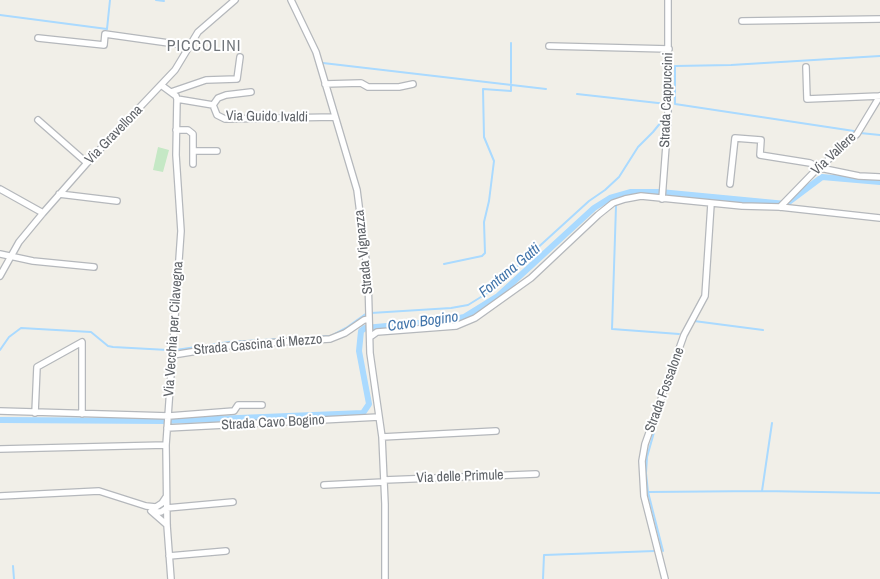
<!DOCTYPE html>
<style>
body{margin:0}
canvas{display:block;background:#f1efe8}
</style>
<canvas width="880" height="579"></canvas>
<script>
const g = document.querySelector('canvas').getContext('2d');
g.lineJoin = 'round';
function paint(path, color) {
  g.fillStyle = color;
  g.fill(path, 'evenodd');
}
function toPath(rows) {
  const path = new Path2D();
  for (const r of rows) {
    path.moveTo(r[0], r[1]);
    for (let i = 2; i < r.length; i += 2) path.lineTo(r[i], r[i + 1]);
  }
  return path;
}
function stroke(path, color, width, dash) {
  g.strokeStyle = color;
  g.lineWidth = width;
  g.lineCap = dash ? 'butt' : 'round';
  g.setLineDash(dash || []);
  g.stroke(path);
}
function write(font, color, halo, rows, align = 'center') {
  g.font = font + ' "Archivo Narrow",sans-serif';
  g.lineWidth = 4;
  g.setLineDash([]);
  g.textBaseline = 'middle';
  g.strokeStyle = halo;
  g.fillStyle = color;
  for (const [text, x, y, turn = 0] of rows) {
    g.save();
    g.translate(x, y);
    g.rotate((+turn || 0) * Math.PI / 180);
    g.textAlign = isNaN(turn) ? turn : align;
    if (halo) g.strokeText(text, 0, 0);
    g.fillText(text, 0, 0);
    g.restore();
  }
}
paint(toPath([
 [158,147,169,150,163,172,153,170]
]), '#c5e8c5');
stroke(toPath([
 [156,0,164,1],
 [0,15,107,29,110,0],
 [511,43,511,83],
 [323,63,546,89],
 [577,94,667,104],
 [854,131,675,104,675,66,731,65,880,56],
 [860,133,880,135],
 [616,206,612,329,679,334],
 [444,264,482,256,485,253,484,222,489,201,494,161,484,137,483,89,511,91,511,86],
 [371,313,451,308,468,305,489,292,589,201,605,190,619,177,638,147,653,132,666,116],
 [694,321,763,330],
 [0,350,9,337,21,328,91,332,108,346,113,347,168,350],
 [176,350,229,342,331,336,346,328,367,313],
 [762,491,880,493],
 [648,492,646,473,647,457,662,404],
 [663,551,648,492,762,491,772,423],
 [13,566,14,579],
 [543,579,544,555,655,551]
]), '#aadaff', 2);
stroke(toPath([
 [0,420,164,421,363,413,369,404,359,351,361,331,365,328,451,320,464,317,498,296,594,208,610,198,631,192,660,192,786,204,822,177,880,182]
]), '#aadaff', 6);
const minor = toPath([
 [291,0,316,52,357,190,368,276,370,353,382,437,385,504,385,579],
 [742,21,880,19],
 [38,38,104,45,105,34,190,46],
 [549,46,669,49],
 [806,67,807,99,880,96],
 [325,84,361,83,368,87,399,87,413,84],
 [161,85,176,96,177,99,176,155,181,231,166,445,167,525,171,579],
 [171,92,206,80,237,79,240,57],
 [177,99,213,105,217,115,225,119,335,117],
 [213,105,218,98,226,95,251,92],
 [38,120,87,163],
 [176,130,188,130,193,134,193,151,217,151],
 [193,164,193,151],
 [730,184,735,138,761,140,760,155,810,163,820,168,859,176,880,177],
 [0,189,43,213],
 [59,194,117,201],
 [662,199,668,119,668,0],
 [780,207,815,171,841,149,857,134,880,96],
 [0,254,33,261,94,267],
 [0,276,19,242,43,213,87,163,175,70,198,32,235,0],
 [370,337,377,332,456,326,475,318,531,278,598,215,613,203,625,199,641,196,742,206,780,207,880,218],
 [173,355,234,345,330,339,345,333,364,320,369,319],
 [0,411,169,416,234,411,238,405,262,405],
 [35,413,37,367,82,342,82,414],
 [167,428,379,417],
 [382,437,496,431],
 [0,449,166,445],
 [384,480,536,474],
 [324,485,384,482],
 [0,496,99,491,146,506,156,507,162,503,166,497],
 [151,511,167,525],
 [153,512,161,512,167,508,233,502],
 [169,556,226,551],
 [665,579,644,496,642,461,645,444,684,335,705,296,711,204]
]);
stroke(minor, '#b5b8bc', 8);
stroke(minor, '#fff', 5.5);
write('14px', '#5f6368', '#fff', [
 ["Strada Cappuccini",667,100,-88],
 ["Via Guido Ivaldi",267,117,1],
 ["Via Gravellona",114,135,-46],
 ["Via Vallere",834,154,-43],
 ["Strada Vignazza",364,252,-96],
 ["Via Vecchia per Cilavegna",174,329,-86],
 ["Strada Cascina di Mezzo",258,345,-5],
 ["Strada Fossalone",665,390,-70],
 ["Strada Cavo Bogino",273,423,-3],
 ["Via delle Primule",460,477,-2]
]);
write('italic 15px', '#4174aa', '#fff', [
 ["Fontana Gatti",510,271,-40],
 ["Cavo Bogino",423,322,-8]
]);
g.letterSpacing = '1px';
write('16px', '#70757a', '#fff', [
 ["PICCOLINI",204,47]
]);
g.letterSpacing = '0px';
</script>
